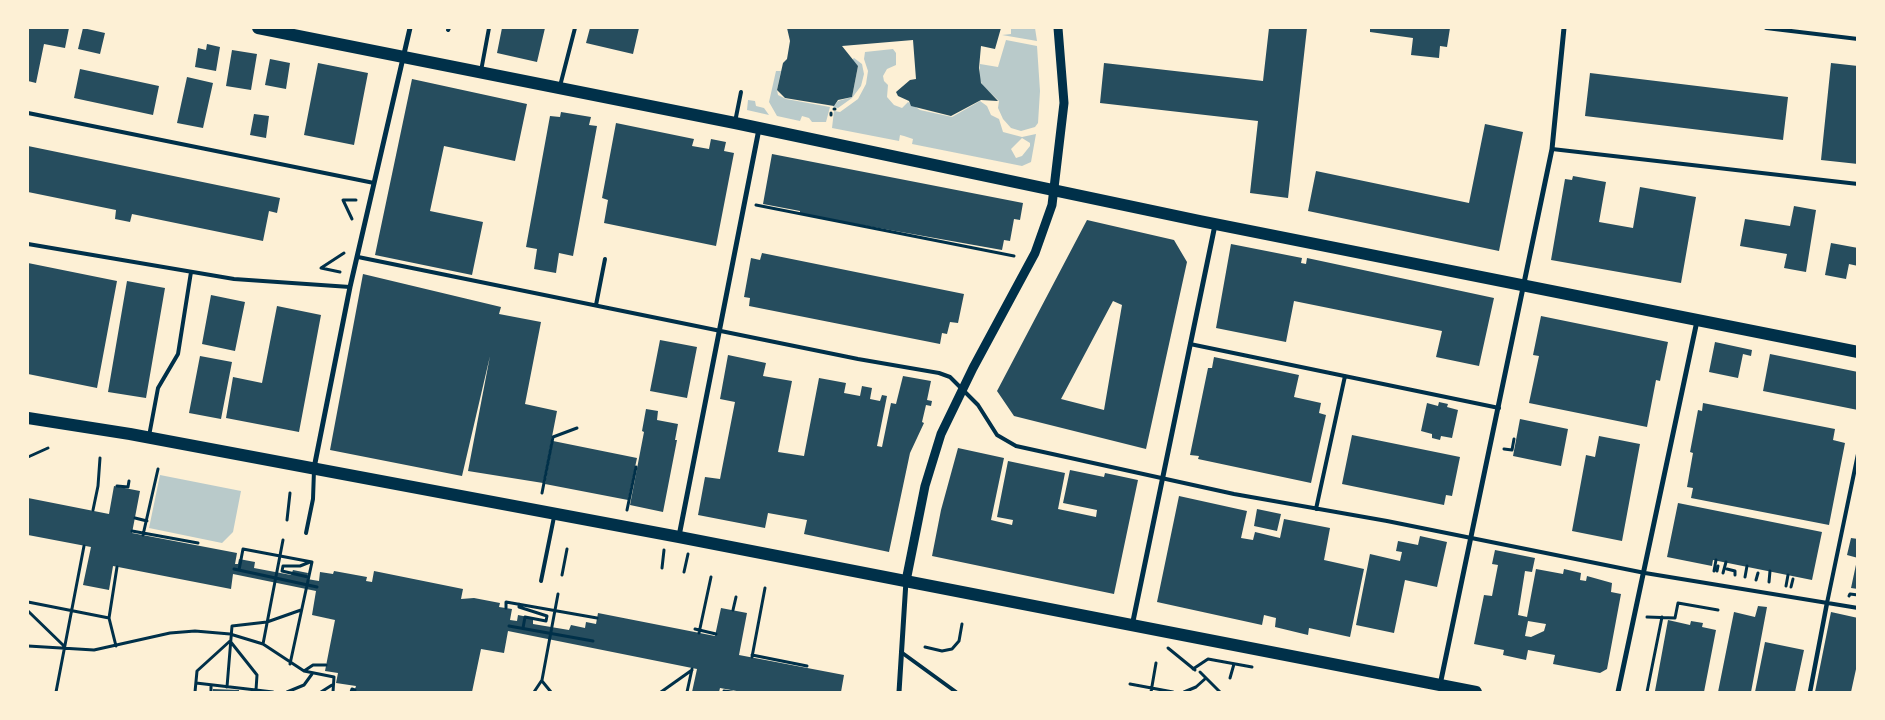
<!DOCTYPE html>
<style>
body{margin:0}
#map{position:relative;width:1885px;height:720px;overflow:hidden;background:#fdf0d5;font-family:Mulish,sans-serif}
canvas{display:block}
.frame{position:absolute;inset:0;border:29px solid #fdf0d5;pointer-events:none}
</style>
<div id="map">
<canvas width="1885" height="720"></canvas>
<div class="frame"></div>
</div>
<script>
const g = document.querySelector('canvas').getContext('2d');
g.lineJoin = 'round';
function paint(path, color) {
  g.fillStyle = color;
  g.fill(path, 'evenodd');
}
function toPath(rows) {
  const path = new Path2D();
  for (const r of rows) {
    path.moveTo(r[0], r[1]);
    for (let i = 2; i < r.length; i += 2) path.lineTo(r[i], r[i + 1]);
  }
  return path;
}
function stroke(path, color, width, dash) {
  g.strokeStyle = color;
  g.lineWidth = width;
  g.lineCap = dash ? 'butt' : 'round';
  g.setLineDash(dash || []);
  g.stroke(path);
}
paint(toPath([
 [1011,28,1035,28,1037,41,1002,35,1011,34],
 [1006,40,1037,46,1040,91,1038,123,1035,127,1021,131,1011,128,1003,119,998,108,999,101,983,86,979,78,980,64,998,67],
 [893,49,896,53,896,65,887,69,883,76,884,81,888,85,887,97,894,105,902,108,908,102,920,110,952,117,980,101,987,106,991,115,999,119,1003,132,1022,137,1036,134,1031,162,1022,166,912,144,913,139,904,136,900,135,899,141,832,128,834,111,840,112,858,99,866,84,868,71,864,59,865,52],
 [1022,138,1030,143,1030,146,1022,156,1016,158,1011,149],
 [854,58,862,64,864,74,861,86,852,98,838,108,833,107,838,101,852,97,858,66,852,60],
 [776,71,781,71,777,90,778,95,786,99,830,107,826,122,812,122,809,118,802,116,800,121,777,116,769,102],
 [748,100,755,101,756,106,764,108,769,115,747,110],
 [160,475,241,491,233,532,222,543,149,528]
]), '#b9caca');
paint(toPath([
 [28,28,69,28,65,48,44,44,36,83,28,81],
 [83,28,105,33,100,54,78,49],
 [502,28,545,28,537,62,497,53],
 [590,28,639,28,633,54,586,43],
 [787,28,1001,28,995,49,981,46,979,68,981,83,998,101,981,100,951,116,911,106,909,101,898,96,896,92,910,80,916,79,913,40,842,46,858,66,852,97,838,100,834,106,785,98,777,90,783,63,787,59,790,41],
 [1269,28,1307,28,1288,198,1250,193,1258,121,1100,103,1104,63,1263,81],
 [1370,28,1450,28,1447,47,1440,46,1439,58,1411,55,1413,38,1370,32],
 [207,44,220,47,216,71,195,67,198,48,206,50],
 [232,50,257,54,251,90,226,86],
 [270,59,290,63,286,89,265,85],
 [318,63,368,73,354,145,304,135],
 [1831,63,1858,66,1858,164,1821,160],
 [80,69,159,86,153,115,74,98],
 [1590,73,1788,97,1783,140,1585,116],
 [187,77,213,83,203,128,177,123],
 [412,79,527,104,515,161,444,146,430,211,483,222,472,275,375,255],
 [561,112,591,117,589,125,597,126,573,256,559,253,556,273,534,269,537,249,526,247,550,116,560,117],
 [254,114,269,116,266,138,250,135],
 [616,123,694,139,692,146,709,149,711,139,726,142,724,151,734,153,716,246,604,223,608,200,602,198],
 [1485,124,1523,132,1499,251,1308,211,1316,171,1469,203],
 [28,146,280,198,277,213,269,211,263,241,132,214,130,222,115,219,116,210,28,192],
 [772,154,1023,203,1020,220,1014,219,1010,241,1004,240,1002,250,800,214,800,211,763,204],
 [1573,176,1606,182,1599,222,1633,228,1640,187,1696,197,1681,283,1551,260,1565,179,1572,180],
 [1794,206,1816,210,1806,272,1784,268,1787,254,1740,246,1745,219,1790,226],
 [1087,220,1174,240,1187,262,1146,449,1014,416,997,391],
 [1113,301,1122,305,1104,410,1061,399],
 [1831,243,1858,248,1858,266,1849,264,1846,279,1825,275],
 [1231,244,1302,258,1301,263,1306,264,1307,258,1494,298,1479,366,1436,357,1442,331,1294,301,1286,342,1216,328],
 [762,253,964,294,958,323,950,322,947,334,942,333,940,344,749,306,750,298,744,297,751,258,760,260],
 [28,263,117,281,97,388,28,374],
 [363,274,501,307,499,314,541,322,525,404,557,411,543,483,468,471,490,356,462,476,330,450],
 [127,281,165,288,146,398,108,392],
 [211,295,245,302,235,351,202,344],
 [277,306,321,315,299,432,226,418,233,377,262,383],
 [1541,316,1668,342,1660,381,1656,380,1647,427,1529,403,1539,356,1533,355],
 [660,340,697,347,687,398,650,391],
 [1715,342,1752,350,1751,356,1743,354,1738,378,1709,372],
 [1770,354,1858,372,1858,410,1763,391],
 [728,355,766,363,763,376,792,381,778,452,804,456,819,378,846,383,844,393,860,396,862,386,872,388,870,399,880,401,882,395,887,396,877,446,882,447,891,403,896,404,903,376,931,381,927,400,932,401,931,406,926,405,922,422,924,423,910,453,889,552,804,534,807,520,768,513,765,528,698,515,705,477,720,479,735,402,720,399],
 [200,356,232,362,221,419,189,413],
 [1214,357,1299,375,1294,397,1321,403,1319,413,1326,415,1311,483,1198,459,1199,456,1190,455,1208,368,1212,368],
 [1439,402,1448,404,1447,407,1458,410,1452,438,1441,436,1440,440,1432,438,1432,434,1421,431,1427,403,1438,406],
 [1703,403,1835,429,1833,440,1845,443,1829,525,1691,498,1693,488,1687,487,1693,453,1690,452,1698,410,1702,411],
 [646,409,658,411,657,420,678,424,675,440,677,440,663,512,630,505,644,432,642,431],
 [1520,419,1568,429,1561,466,1513,456],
 [1352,435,1460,457,1452,496,1446,495,1444,505,1342,484],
 [1599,436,1640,444,1622,541,1572,531,1586,455,1595,457],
 [553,441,637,458,628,500,545,484],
 [958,448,1004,458,991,520,1012,525,1013,520,997,517,1008,461,1065,473,1058,509,1096,517,1097,510,1063,503,1070,470,1104,477,1105,473,1138,480,1114,594,932,556,941,510],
 [114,486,140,491,132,533,237,553,235,564,238,564,239,559,255,562,254,568,291,575,293,570,308,573,307,579,319,581,320,572,333,574,334,571,367,577,366,581,372,582,374,571,463,589,461,599,474,598,500,603,499,607,512,609,510,620,517,621,518,615,533,618,533,624,569,630,571,625,585,628,586,622,596,624,598,613,715,636,721,608,747,613,739,655,844,675,841,692,742,692,720,688,719,692,692,692,697,669,508,631,504,653,481,649,472,692,354,692,356,686,336,683,338,673,325,671,335,620,312,615,316,591,233,574,231,589,113,566,109,590,83,585,91,547,28,535,28,498,109,514],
 [1179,496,1247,511,1241,538,1253,540,1255,532,1280,538,1284,519,1330,528,1324,560,1364,569,1350,637,1309,628,1308,635,1275,627,1276,618,1264,615,1262,625,1157,602],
 [1678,503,1822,532,1812,580,1713,560,1712,566,1667,557],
 [1257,509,1281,514,1277,531,1254,526],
 [1420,536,1447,542,1437,587,1405,580,1394,633,1356,625,1370,554,1400,561,1402,552,1396,551,1398,541,1418,545],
 [1851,538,1858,539,1858,558,1847,555],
 [1495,550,1535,558,1532,572,1525,571,1518,615,1527,617,1536,569,1563,574,1564,569,1581,573,1580,580,1586,581,1587,576,1612,583,1611,592,1621,594,1607,669,1600,673,1553,664,1555,655,1528,650,1526,660,1503,655,1504,650,1474,644,1484,595,1492,596,1498,565,1492,564],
 [1528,621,1546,624,1544,631,1531,637,1525,636],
 [1857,560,1858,560,1858,589,1851,588],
 [1758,606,1767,607,1751,692,1718,692,1734,612,1755,617],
 [1831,612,1858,618,1858,660,1851,692,1815,692],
 [1668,620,1690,625,1691,621,1703,623,1702,627,1716,630,1704,692,1655,691],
 [1765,642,1804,650,1795,692,1755,692],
 [213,689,239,690,239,692,213,692]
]), '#264d5e');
stroke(toPath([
 [834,109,835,109],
 [831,115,831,113],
 [756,205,1014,256],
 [352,219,343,200,356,200],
 [340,272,321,268,344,253],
 [1504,449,1512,450,1514,439],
 [28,457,48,448],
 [117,486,128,487,129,481],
 [542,493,553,437,577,428],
 [93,510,98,486,100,458],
 [627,510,636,467],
 [135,518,147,521],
 [287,520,290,493],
 [132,531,198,543],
 [143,535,158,469],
 [662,568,664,550],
 [234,569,317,587],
 [1727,569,1735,571,1735,575],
 [239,570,243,549,312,562,290,664],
 [1714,571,1716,560],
 [1717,571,1718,566],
 [684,572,688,554],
 [1723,573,1726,562],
 [562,575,567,549],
 [308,577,282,571,283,566,300,566,310,562],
 [1745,577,1747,566],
 [1756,580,1758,573],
 [1769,582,1770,571],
 [1786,586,1788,575],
 [1791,587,1793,579],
 [1849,596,1850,594,1858,595],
 [28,602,109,618],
 [519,604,519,607,547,616,546,621,525,617,523,628],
 [506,608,506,602,597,618],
 [733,610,736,597],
 [28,611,64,646],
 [1647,617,1675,618,1678,603,1718,610],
 [509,626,593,641],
 [695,629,716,634],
 [699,633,711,577],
 [263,644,283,540],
 [28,646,94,650,170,633,195,631,230,634,263,644,304,671,334,677,333,692],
 [116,646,109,618,117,567],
 [925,647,942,651,952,649,959,641,962,624],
 [1168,648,1195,670],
 [752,655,807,666],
 [752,657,765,588],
 [1193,669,1208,659,1252,667],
 [304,671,313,665,326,665],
 [1200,672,1220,692],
 [1230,678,1234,664],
 [542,681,551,692],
 [196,683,273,692],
 [1130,684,1173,692],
 [227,687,232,626,267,622,301,610],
 [724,691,732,692],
 [56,692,84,546],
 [195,692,197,671,230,641,257,675,256,690],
 [211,692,211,685],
 [287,692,304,685,312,674],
 [321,692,332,685],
 [351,692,352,689,355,690],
 [534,692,542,680,558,594],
 [661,692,692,670],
 [687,692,692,669],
 [1151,692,1156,663],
 [1184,692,1196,687,1206,678],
 [1647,692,1662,617]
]), '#003049', 3);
stroke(toPath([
 [1766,28,1858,39],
 [448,30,449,28],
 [481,71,489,28],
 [560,86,575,28],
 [28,113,374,183],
 [735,122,741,92],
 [1552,149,1858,184],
 [28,244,234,279,350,287],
 [358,257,858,359,939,373,950,377,978,405,997,435,1016,446,1234,494,1387,521,1645,573,1858,608],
 [596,305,605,259],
 [1190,344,1499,408],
 [149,436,158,388,178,354,191,272],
 [1316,509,1345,376],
 [306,533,313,499,314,470],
 [541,581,554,517],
 [1827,603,1858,454],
 [901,652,956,692]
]), '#003049', 4);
stroke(toPath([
 [1810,692,1827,603]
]), '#003049', 4.5);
stroke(toPath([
 [314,468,350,287,410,28],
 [679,536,759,129],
 [1132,626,1215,225],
 [1440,685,1552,149,1564,28],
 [899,692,906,581],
 [1618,692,1697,321]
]), '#003049', 5);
stroke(toPath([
 [906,581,925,486,941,434,973,368,1035,253,1052,205,1064,103,1058,28]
]), '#003049', 9);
stroke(toPath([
 [258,28,735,123,1200,221,1858,352],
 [28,418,130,434,679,537,1476,692]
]), '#003049', 12);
</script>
